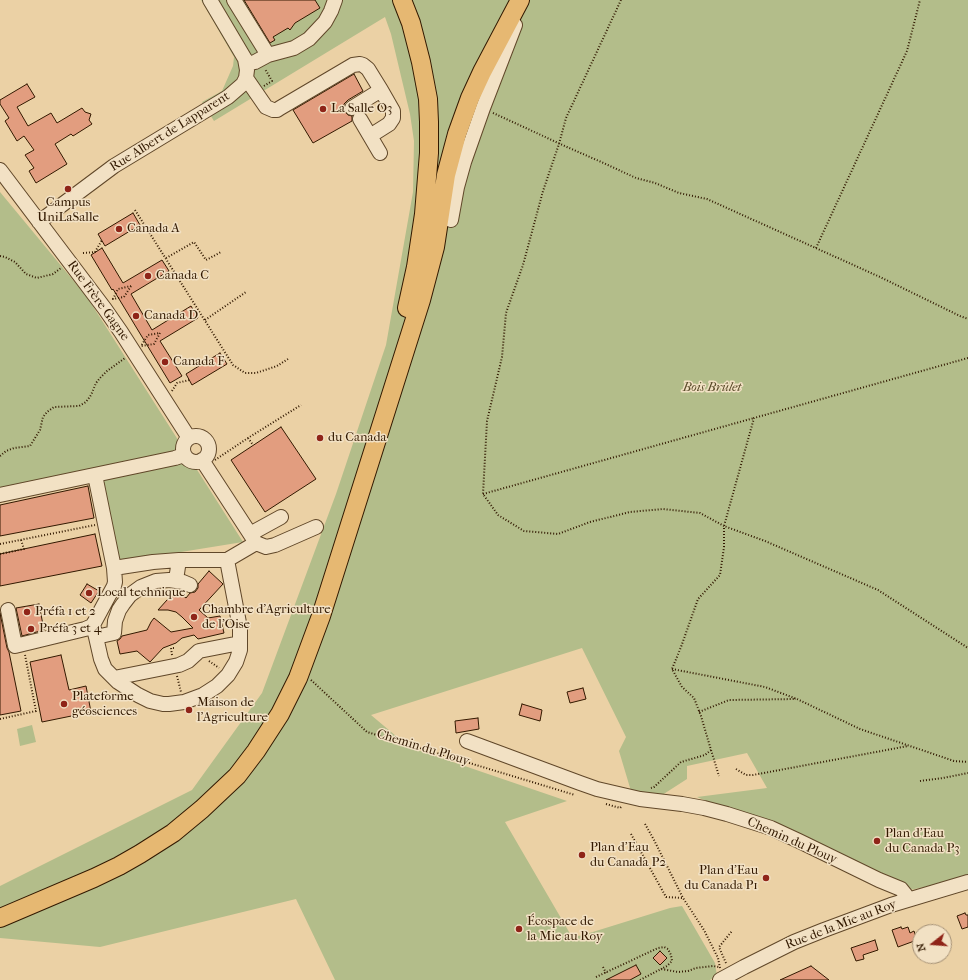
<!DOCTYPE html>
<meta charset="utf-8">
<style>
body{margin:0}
#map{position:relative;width:968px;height:980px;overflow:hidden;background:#ebd1a5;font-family:"IM FELL French Canon",serif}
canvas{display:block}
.north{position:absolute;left:912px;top:924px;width:40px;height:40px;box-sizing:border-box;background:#f2e1c4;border:1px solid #a59176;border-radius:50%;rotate:253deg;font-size:11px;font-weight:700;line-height:16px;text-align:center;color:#321900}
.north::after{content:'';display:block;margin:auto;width:14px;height:18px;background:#8f2418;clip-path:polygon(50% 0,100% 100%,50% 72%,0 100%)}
</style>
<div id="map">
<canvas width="968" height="980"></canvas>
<div class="north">N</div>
</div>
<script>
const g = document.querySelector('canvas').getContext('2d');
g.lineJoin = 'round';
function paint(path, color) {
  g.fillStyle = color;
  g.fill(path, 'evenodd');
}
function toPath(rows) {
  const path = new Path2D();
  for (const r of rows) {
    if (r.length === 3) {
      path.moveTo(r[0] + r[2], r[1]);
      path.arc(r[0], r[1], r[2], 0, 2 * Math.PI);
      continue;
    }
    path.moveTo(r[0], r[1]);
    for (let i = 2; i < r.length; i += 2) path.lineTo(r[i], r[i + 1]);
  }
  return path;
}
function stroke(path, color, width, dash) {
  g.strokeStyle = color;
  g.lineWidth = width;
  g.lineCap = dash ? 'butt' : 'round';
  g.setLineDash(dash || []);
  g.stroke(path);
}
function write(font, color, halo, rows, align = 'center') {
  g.font = font + ' "IM FELL French Canon",serif';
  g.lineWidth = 3;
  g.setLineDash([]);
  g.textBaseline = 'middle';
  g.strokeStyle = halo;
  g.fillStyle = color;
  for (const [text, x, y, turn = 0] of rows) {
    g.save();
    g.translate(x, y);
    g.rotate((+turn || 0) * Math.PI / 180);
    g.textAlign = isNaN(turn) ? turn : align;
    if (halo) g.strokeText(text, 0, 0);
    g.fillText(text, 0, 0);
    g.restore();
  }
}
paint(toPath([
 [201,0,968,0,968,878,910,890,697,797,767,788,747,753,687,766,687,779,659,797,631,791,619,751,626,737,582,648,371,715,409,747,567,801,505,822,572,937,583,935,670,908,682,906,715,963,717,976,710,980,335,980,296,899,100,947,0,938,0,886,192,790,262,693,336,494,386,345,413,192,414,141,410,114,391,34,385,17,214,121,202,102,222,91,233,66,234,57],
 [0,192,87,297,243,542,119,562,99,469,0,488],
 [32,725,36,742,20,746,17,729]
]), '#b3bd8a');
const building = toPath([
 [244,0,315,0,320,8,295,23,290,30,288,28,273,37,275,40,270,43,244,0],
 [354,74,363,91,348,100,344,104,344,108,345,112,348,115,352,116,352,121,313,143,293,110,354,74],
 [27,84,35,97,17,107,28,126,51,113,57,123,82,108,85,112,91,114,89,120,92,124,73,136,71,134,55,144,67,164,36,183,29,171,34,168,25,155,34,150,24,136,17,141,5,121,9,118,0,104,0,100,27,84],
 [133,213,140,225,105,246,98,234,133,213],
 [102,248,123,283,162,260,169,271,131,294,152,330,191,306,198,318,160,341,182,376,170,383,113,289,112,290,91,255,102,248],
 [220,353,227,364,192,385,186,374,220,353],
 [281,427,316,479,265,512,231,460,281,427],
 [88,486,94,518,0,536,0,505,88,486],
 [95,534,102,566,0,586,0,554,95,534],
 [209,571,223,584,199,610,208,618,220,616,224,633,198,639,194,635,182,638,176,643,163,648,150,662,137,651,120,654,117,641,120,639,122,636,147,630,151,622,154,618,171,632,193,628,182,617,176,612,168,610,158,610,176,590,186,598,190,593,195,592,198,588,198,584,209,571],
 [87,584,99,591,91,603,80,595,87,584],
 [39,604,44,630,22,636,16,608,39,604],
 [0,613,7,648,9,652,21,711,0,715,0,613],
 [61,655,69,690,86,686,91,712,42,722,30,662,61,655],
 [583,688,586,699,570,703,567,692,583,688],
 [522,704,542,710,540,721,519,715,522,704],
 [478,718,479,729,456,733,455,721,478,718],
 [965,913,966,915,968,915,968,927,962,929,957,916,965,913],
 [901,927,902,929,908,927,910,933,914,931,917,940,898,947,892,930,901,927],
 [875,940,878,950,863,955,864,959,856,961,851,948,875,940],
 [660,951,667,958,660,965,653,958,660,951],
 [636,965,641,974,630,980,606,980,636,965],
 [811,966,829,980,780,980,811,966]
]);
paint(building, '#e29d7f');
stroke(building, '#321900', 1);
const minor = toPath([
 [234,0,268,55,255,62,246,64],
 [268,55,294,48,309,39,325,22,331,11,335,0],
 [246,78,266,107,273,110,277,110,280,108,353,65,360,64,363,65,368,69,381,90,352,108],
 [360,119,380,153],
 [370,136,389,124,393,118,393,111,381,90],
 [0,170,105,309,121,332,189,438],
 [451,220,457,187,464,162,483,108,515,25],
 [39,222,114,166,228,97,243,84,246,78,247,70,245,59,210,0],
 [196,449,13],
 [202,460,256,543],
 [0,495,175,458,184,455],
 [250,534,281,517],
 [256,543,266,547,275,545,316,527],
 [114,568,153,562,179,560],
 [176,580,179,560,227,560],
 [8,610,15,646,85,629,92,626,94,623,114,586,115,582,114,568,95,475],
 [92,626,94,629,96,637,101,659,105,669,118,682,138,695,150,701,163,704,169,704,184,702,203,695,217,686,228,675,236,662,240,650,240,628,227,560,256,543],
 [96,637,114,633,115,621,119,610,123,604,130,595,141,587,156,581,169,580,183,582,190,585],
 [114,678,179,665,188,661,199,651,240,643],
 [467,741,580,783,597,789,640,799,682,804,704,808,727,814,771,828,799,841,879,880,901,889,909,899],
 [720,980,744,967,794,942,824,930,891,905,968,882]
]);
const major = toPath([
 [402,0,411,23,421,62,428,99,429,122,429,153,424,214,416,267,407,308],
 [0,918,94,878,119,866,140,854,173,833,202,809,237,776,256,751,280,714,298,678,321,616,421,300,435,247,446,175,457,134,470,98,482,72,520,0]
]);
stroke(minor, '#604729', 16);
stroke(major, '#321900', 20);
stroke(toPath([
 [621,0,566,118,559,144,543,191,523,265,506,313,502,357,487,421,483,494,498,515,524,531,558,534,590,522,630,512,663,509,700,513,724,526,724,547,720,575,698,599,681,647,672,669,682,687,694,698,701,716,711,750,705,755,681,762,654,787,651,788],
 [264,86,272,81,265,69],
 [493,113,567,147,599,161,636,178,655,183,679,193,707,199,880,277,960,316,968,319],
 [135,210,233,365,245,373,256,373,277,366,288,359],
 [816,248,907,51,920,0],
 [83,253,95,252,102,240],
 [0,256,5,257,15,262,26,274,37,278,53,274,61,268],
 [166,258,194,242,206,260,210,258,221,252],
 [131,286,124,297,113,299,118,289,131,286],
 [205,320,246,292],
 [160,333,154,344,141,346,148,335,160,333],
 [968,358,754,418,724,526,765,541,878,590,968,648],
 [172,391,177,383,189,380],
 [248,438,253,445],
 [0,456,6,451,14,448,30,446,40,430,43,417,47,412,54,407,79,406,86,402,91,395,96,383,100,378,107,371,125,358],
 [215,460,248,438,301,405],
 [483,494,754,418],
 [0,544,95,525],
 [0,554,24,549,21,540],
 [172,655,171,648,175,648],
 [209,661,219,668],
 [672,669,765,687,797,699,860,729,954,761,968,762],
 [177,676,181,692],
 [311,680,367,732,575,795],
 [699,712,729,700,796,699],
 [0,719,36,711,25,655],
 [711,750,719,776],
 [736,769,746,775,753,775,908,746],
 [920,781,943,778,968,773],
 [606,804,620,808,622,806],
 [645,824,654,840,683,898,704,930,718,958,720,968],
 [631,834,666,897,683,898],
 [726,963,719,947,732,931],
 [603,967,606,973],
 [596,977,658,948,664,947,668,949,671,955,672,961,667,966,661,969],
 [640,980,661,969,678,972,688,971,696,968,713,966,719,967]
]), '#321900', 2, [1, 2]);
stroke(minor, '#f2e1c4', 14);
stroke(major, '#e6b872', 18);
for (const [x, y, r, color] of [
 [323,109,4,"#8f2418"],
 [68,189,4,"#8f2418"],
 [119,229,4,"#8f2418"],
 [148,276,4,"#8f2418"],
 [136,316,4,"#8f2418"],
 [165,362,4,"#8f2418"],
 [320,438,4,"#8f2418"],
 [89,593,4,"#8f2418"],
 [27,612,4,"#8f2418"],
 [194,617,4,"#8f2418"],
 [31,629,4,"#8f2418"],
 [64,704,4,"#8f2418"],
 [189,710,4,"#8f2418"],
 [877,841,4,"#8f2418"],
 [582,855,4,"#8f2418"],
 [766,878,4,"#8f2418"],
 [519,929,4,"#8f2418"]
]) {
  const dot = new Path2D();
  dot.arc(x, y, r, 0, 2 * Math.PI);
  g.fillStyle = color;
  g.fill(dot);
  stroke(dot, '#f2e1c4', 1.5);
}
write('13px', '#321900', '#f2e1c4', [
 ["La Salle O3",331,109],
 ["Campus",68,203,"center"],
 ["UniLaSalle",68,218,"center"],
 ["Canada A",127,229],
 ["Canada C",156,276],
 ["Canada D",144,316],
 ["Canada F",173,362],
 ["du Canada",328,438],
 ["Local technique",97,593],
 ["Chambre d'Agriculture",202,610],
 ["de l'Oise",202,625],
 ["Préfa 1 et 2",35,612],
 ["Préfa 3 et 4",39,629],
 ["Plateforme",72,697],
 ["géosciences",72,712],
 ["Maison de",197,703],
 ["l'Agriculture",197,718],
 ["Plan d'Eau",885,834],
 ["du Canada P3",885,849],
 ["Plan d'Eau",590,848],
 ["du Canada P2",590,863],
 ["Plan d'Eau",758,871,"right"],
 ["du Canada P1",758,886,"right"],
 ["Écospace de",527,922],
 ["la Mie au Roy",527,937]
], 'left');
write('13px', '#321900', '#f2e1c4', [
 ["Rue Albert de Lapparent",170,132,-32],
 ["Rue Frère Gagne",98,301,54],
 ["Chemin du Plouy",423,748,17],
 ["Chemin du Plouy",792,841,24],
 ["Rue de la Mie au Roy",841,925,-21]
]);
write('italic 13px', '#594a29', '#f2e1c4', [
 ["Bois Brûlet",712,388]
]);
</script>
